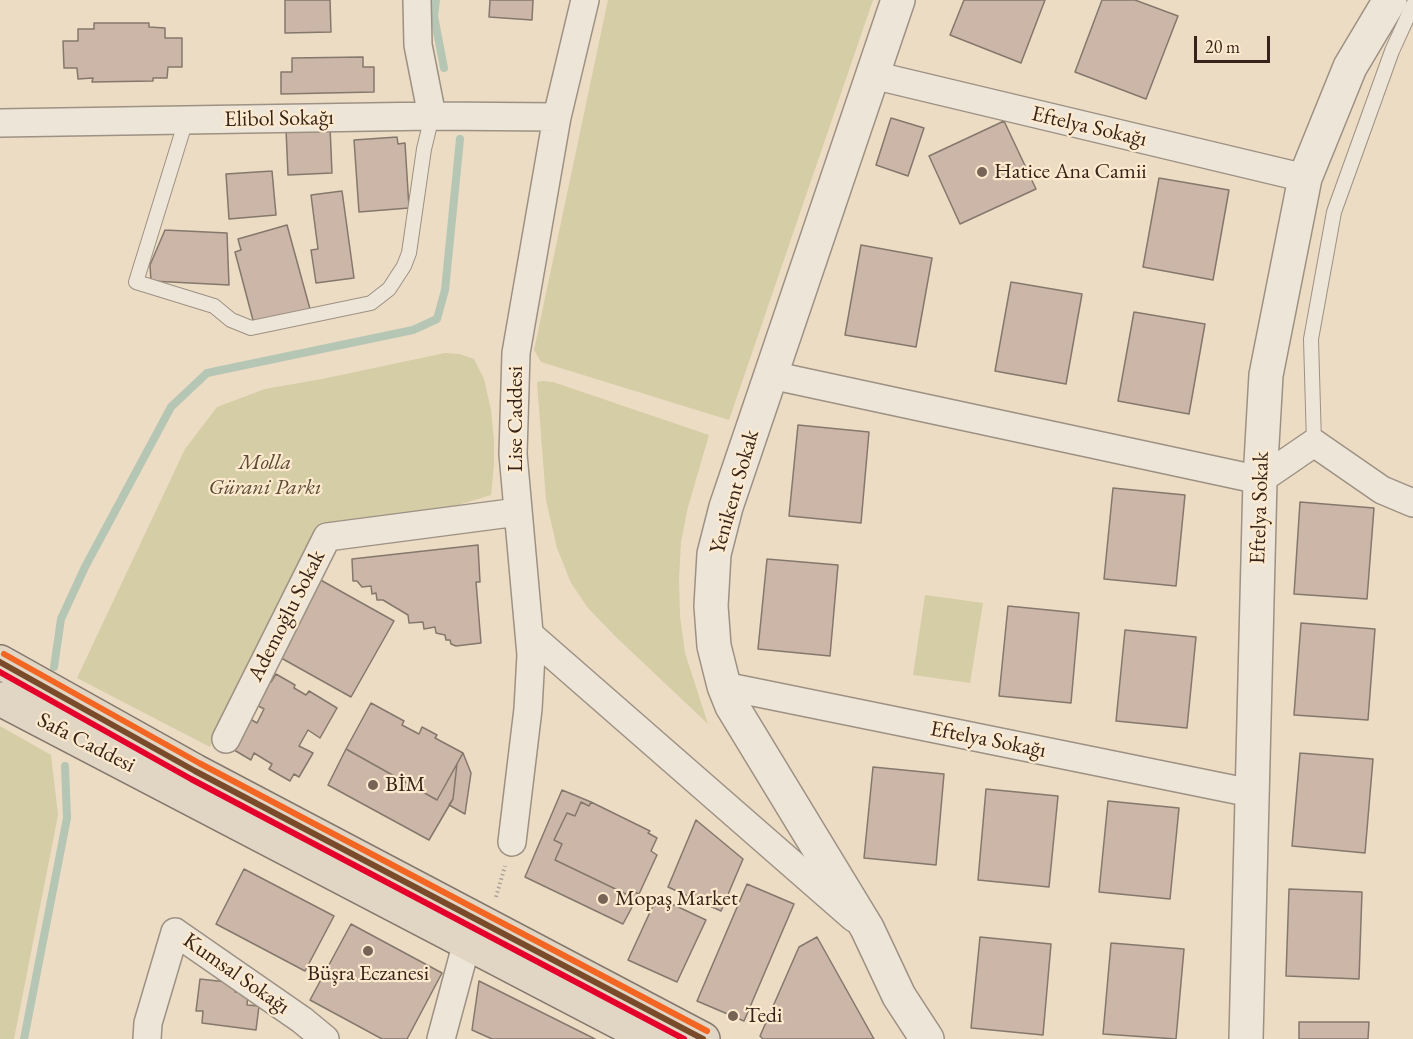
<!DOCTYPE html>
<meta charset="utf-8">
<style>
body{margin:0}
#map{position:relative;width:1413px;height:1039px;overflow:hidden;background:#ecdcc4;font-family:"EB Garamond",serif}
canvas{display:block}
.scale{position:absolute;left:1194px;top:36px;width:76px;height:27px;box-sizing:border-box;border:3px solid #38231a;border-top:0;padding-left:8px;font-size:18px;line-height:21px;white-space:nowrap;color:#38231a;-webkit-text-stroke:4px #fdeace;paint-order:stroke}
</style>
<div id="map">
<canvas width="1413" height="1039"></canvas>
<div class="scale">20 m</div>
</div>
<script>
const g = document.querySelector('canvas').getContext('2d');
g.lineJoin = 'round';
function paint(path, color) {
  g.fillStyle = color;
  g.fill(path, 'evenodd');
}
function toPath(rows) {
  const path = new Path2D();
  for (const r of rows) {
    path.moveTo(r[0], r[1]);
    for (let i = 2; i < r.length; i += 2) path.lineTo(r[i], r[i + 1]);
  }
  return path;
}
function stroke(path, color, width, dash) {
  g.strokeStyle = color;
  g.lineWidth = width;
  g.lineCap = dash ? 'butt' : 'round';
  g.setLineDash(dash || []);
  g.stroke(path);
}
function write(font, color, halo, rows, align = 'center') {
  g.font = font + ' "EB Garamond",serif';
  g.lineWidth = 4.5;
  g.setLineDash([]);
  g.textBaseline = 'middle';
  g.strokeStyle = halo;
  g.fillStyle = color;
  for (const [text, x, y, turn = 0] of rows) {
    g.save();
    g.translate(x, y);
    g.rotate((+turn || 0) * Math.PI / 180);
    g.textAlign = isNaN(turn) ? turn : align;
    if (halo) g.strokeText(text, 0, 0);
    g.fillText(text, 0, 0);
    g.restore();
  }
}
paint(toPath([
 [608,0,873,0,729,420,541,362,534,350],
 [445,353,460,354,474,359,484,379,491,410,494,441,494,465,491,495,455,506,352,527,280,607,210,747,77,678,185,449,217,407,265,389,322,379],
 [543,381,553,382,709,435,688,507,681,542,679,579,680,616,685,653,708,724,616,637,588,608,571,583,557,548,546,500,537,382],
 [925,595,983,603,970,683,913,675],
 [0,726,51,755,58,815,14,1039,0,1039]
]), '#d4cda5');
stroke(toPath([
 [436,0,434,16,444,68],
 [54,667,61,619,85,567,171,407,207,373,413,330,437,319,445,290,460,139],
 [24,1039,67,818,65,766]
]), '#b6c6b5', 8);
const building = toPath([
 [285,0,330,0,331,32,285,33,285,0],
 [490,0,533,0,532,20,489,17,490,0],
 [964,0,1045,0,1021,63,950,35,964,0],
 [1102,0,1135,0,1178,16,1146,99,1075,72,1102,0],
 [94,23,149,23,149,27,165,28,165,38,182,38,182,67,168,67,167,78,153,78,153,81,92,82,93,78,78,79,77,68,64,68,63,41,78,41,78,29,94,29,94,23],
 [363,57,363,67,374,67,374,92,281,94,281,72,292,72,292,58,363,57],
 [891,118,924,128,908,176,876,165,891,118],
 [1004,121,1036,189,960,224,929,156,1004,121],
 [330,127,332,173,288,175,286,129,330,127],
 [397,137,398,144,405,143,409,208,359,212,354,140,397,137],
 [272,171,276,215,229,219,226,174,272,171],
 [1159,178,1229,190,1213,280,1143,267,1159,178],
 [342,191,354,278,316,283,311,250,318,249,311,195,342,191],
 [287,225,310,309,254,324,235,252,241,250,238,239,287,225],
 [165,230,227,233,229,285,151,281,150,265,165,230],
 [861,245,932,258,916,347,845,335,861,245],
 [1011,282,1082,294,1066,384,995,371,1011,282],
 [1134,312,1205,324,1189,414,1118,401,1134,312],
 [798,425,869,432,861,523,789,516,798,425],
 [1113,488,1185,495,1176,586,1104,579,1113,488],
 [1300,502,1374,508,1367,599,1294,594,1300,502],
 [478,545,480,582,476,582,481,643,456,646,451,644,450,640,446,640,445,635,436,633,435,627,424,629,423,622,409,623,408,615,383,600,377,600,376,593,372,594,371,586,362,587,357,581,353,581,352,559,478,545],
 [767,559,838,565,830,656,758,649,767,559],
 [317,578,394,621,351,697,274,654,317,578],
 [1008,606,1079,613,1071,703,999,696,1008,606],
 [1301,623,1375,629,1368,720,1294,715,1301,623],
 [1125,630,1196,637,1187,728,1116,721,1125,630],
 [276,674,295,685,294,688,306,695,309,691,337,708,320,738,308,730,299,746,313,753,299,777,294,774,290,781,269,769,272,764,254,753,251,760,234,750,245,716,257,723,264,709,251,702,268,680,271,682,276,674],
 [371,703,404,721,402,725,419,734,422,727,437,735,435,738,463,753,437,800,346,749,371,703],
 [346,749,437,800,457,764,453,799,429,840,328,785,346,749],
 [463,753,471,773,465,814,449,805,453,799,457,764,463,753],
 [1300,753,1373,759,1365,853,1292,846,1300,753],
 [873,767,944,774,936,865,864,858,873,767],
 [986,789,1058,796,1049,887,978,880,986,789],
 [562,790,591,802,589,806,581,802,575,816,567,813,554,840,562,844,555,860,628,895,630,890,639,894,623,924,525,877,562,790],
 [1108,801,1179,808,1170,899,1099,892,1108,801],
 [581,802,589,806,591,802,650,831,648,833,657,838,651,851,657,855,639,894,630,890,628,895,555,860,562,844,554,840,567,813,575,816,581,802],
 [696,820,743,859,721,911,668,887,696,820],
 [244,869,334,916,305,971,216,924,244,869],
 [747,884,794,904,744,1021,697,1001,747,884],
 [1289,889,1362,892,1359,979,1286,976,1289,889],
 [657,897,706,920,677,982,628,960,657,897],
 [351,924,442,973,407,1039,382,1039,310,1000,351,924],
 [817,937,874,1039,763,1039,760,1036,799,947,817,937],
 [980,937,1051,944,1043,1035,971,1028,980,937],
 [1111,943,1184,949,1176,1039,1103,1034,1111,943],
 [200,979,236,983,235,992,248,993,247,1005,259,1006,256,1030,202,1023,203,1011,196,1011,200,979],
 [479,981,595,1039,492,1039,472,1030,479,981],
 [1299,1022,1369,1022,1368,1039,1299,1039,1299,1022]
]);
paint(building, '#ccb6a7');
stroke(building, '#84786c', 1.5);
const service = toPath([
 [186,120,136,282,214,306,231,320,251,328,371,303,389,289,404,266,409,253,424,149,432,116],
 [1314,443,1311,339,1334,212,1392,51,1413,5]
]);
const minor = toPath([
 [417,0,418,45,432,116],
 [873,75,1305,178],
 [0,123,432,116,557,117],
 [771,375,1260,480,1314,443,1382,490,1413,503],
 [530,635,854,918],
 [724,686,1251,793],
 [226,739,327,537,518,512],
 [512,842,528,709,531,655,513,454,516,353,557,117,585,0],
 [147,1039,148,1023,175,932,302,1020,325,1039],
 [441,1039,467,942]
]);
const tertiary = toPath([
 [898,0,726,507,714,554,711,606,714,646,724,686,732,706,867,928,899,996,927,1039],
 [1246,1039,1260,480,1266,375,1305,178,1350,67,1390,0]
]);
const primary = toPath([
 [0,662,195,771,703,1039],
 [0,699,651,1039]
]);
stroke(service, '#9d9183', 16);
stroke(minor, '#9d9183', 30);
stroke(tertiary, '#9d9183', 36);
stroke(primary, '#84786c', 36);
stroke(toPath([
 [496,897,505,866]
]), '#aca49a', 4, [1.5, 3]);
stroke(service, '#eee5d9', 14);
stroke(minor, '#eee5d9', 27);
stroke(tertiary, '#eee5d9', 33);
stroke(primary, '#e1d5c4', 33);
stroke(toPath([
 [0,662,195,771,703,1039]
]), '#7a4b2a', 6);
stroke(toPath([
 [0,672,191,779,684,1039]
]), '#e4002b', 6);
stroke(toPath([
 [4,654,199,763,707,1031]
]), '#f26522', 6);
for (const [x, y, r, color] of [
 [982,172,6,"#776456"],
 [373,785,6,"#776456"],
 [603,899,6,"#776456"],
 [368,951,6,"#776456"],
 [733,1016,6,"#776456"]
]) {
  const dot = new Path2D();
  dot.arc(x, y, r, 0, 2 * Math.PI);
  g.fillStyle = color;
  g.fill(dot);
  stroke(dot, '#fdeace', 2);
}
write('22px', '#38231a', '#fdeace', [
 ["Elibol Sokağı",279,119,-1],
 ["Eftelya Sokağı",1089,127,13],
 ["Lise Caddesi",516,419,-90],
 ["Yenikent Sokak",735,492,-74],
 ["Eftelya Sokak",1260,508,-88],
 ["Ademoğlu Sokak",287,616,-63],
 ["Eftelya Sokağı",988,740,11],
 ["Safa Caddesi",86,743,27],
 ["Kumsal Sokağı",236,974,35]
]);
write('22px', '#38231a', '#fdeace', [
 ["Hatice Ana Camii",994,172],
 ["BİM",385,785],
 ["Mopaş Market",615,899],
 ["Büşra Eczanesi",368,974,"center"],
 ["Tedi",745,1016]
], 'left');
write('italic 22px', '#5a4a36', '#fdeace', [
 ["Molla",265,463],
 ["Gürani Parkı",265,488]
]);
</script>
